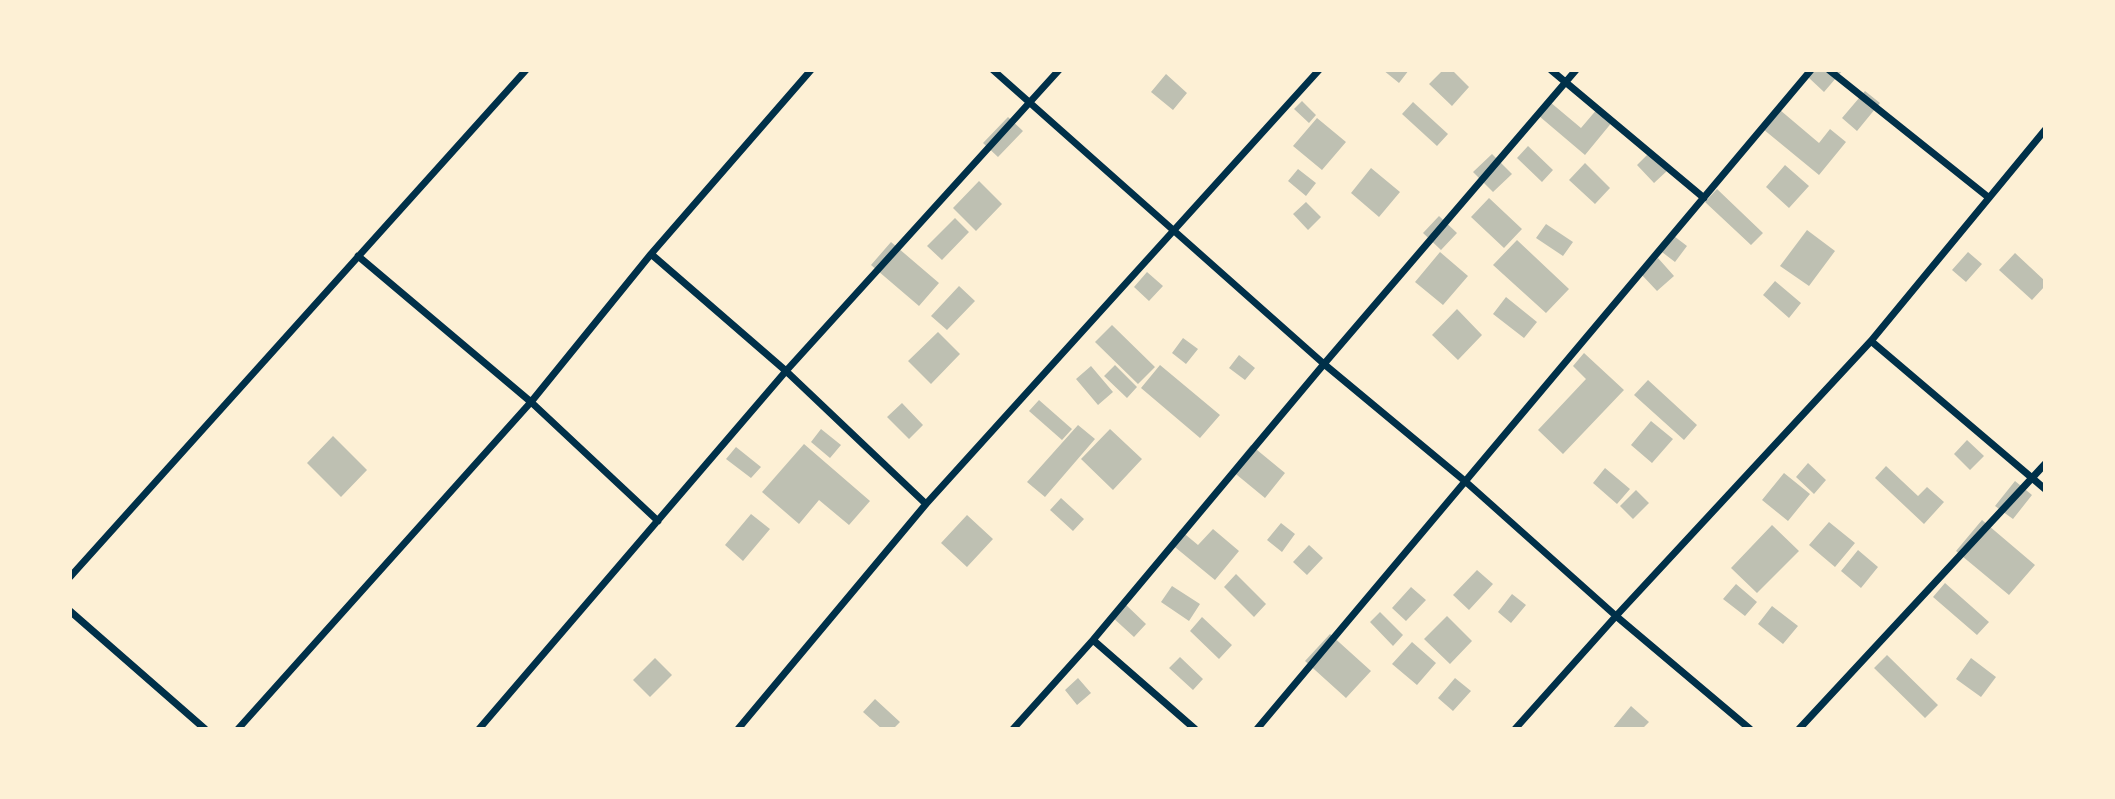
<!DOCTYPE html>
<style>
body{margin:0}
#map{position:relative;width:2115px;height:799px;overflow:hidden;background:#fdf0d5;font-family:"Work Sans",sans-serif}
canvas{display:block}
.frame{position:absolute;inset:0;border:72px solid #fdf0d5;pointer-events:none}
</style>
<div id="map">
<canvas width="2115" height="799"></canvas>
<div class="frame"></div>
</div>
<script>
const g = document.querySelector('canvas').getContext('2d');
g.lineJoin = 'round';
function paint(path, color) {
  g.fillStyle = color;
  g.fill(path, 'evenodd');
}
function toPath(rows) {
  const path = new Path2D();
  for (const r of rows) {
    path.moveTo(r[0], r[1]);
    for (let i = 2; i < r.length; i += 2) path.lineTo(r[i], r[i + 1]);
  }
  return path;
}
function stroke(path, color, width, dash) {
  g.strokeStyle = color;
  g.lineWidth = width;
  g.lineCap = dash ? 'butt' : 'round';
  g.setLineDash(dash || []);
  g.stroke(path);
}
paint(toPath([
 [1383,70,1409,70,1399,83],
 [1443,70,1452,70,1469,87,1452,106,1429,84],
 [1813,70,1841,70,1842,71,1824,92,1808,77],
 [1166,74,1187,93,1173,110,1151,92],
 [1865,91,1880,103,1857,131,1842,118],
 [1302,101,1316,115,1309,123,1294,109],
 [1413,102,1448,134,1437,146,1402,114],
 [1550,102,1581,128,1598,108,1613,121,1585,155,1539,116],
 [1780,110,1819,143,1830,129,1846,142,1819,175,1763,129],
 [1008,117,1023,131,998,157,983,143],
 [1317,118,1346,142,1322,170,1293,146],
 [1528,146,1553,170,1542,182,1517,158],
 [1650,152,1668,170,1654,183,1637,165],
 [1492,154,1512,174,1493,192,1473,172],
 [1585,163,1610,188,1595,204,1569,180],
 [1785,165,1809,186,1789,208,1766,187],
 [1371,168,1400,192,1379,217,1351,193],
 [1298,169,1316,183,1306,196,1288,181],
 [979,181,1002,204,976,231,953,208],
 [1717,189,1763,233,1751,245,1705,202],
 [1489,198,1522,229,1504,248,1471,217],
 [1306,202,1321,217,1308,230,1293,214],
 [1439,216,1457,233,1441,250,1423,233],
 [955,218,969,232,942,260,927,246],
 [1546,224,1573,242,1563,256,1536,238],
 [1807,230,1835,251,1809,286,1780,266],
 [1670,233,1687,246,1675,262,1658,249],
 [1517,240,1569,289,1546,313,1493,265],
 [891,242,939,283,919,306,871,265],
 [1440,252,1468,276,1443,305,1415,282],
 [1968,252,1982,264,1966,282,1952,270],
 [2015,253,2045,281,2045,286,2032,300,1999,270],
 [1658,258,1674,276,1657,291,1641,274],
 [1147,272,1163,286,1149,301,1134,287],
 [1775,281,1801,303,1789,318,1763,295],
 [959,286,975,301,947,330,931,316],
 [1506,297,1537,322,1524,338,1493,314],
 [1457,309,1482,335,1458,360,1432,335],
 [1112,325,1155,367,1138,384,1095,342],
 [938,332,960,354,931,384,908,361],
 [1183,338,1198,349,1186,364,1172,353],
 [1584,353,1624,390,1563,454,1538,430,1586,379,1573,366],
 [1239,355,1255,368,1245,380,1229,368],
 [1115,365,1137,387,1127,398,1104,376],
 [1160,365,1220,415,1200,438,1141,388],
 [1091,366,1113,392,1098,405,1076,379],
 [1648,380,1697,425,1684,440,1634,395],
 [1039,400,1072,429,1062,440,1029,411],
 [902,403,923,425,909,439,887,417],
 [1651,421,1673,439,1652,463,1631,445],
 [1078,425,1095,439,1045,497,1027,482],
 [821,429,841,445,830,458,811,442],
 [1110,429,1142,459,1113,490,1081,459],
 [333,436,367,470,341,497,307,463],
 [1967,440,1984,456,1970,470,1954,454],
 [804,444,870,501,849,525,819,500,799,524,762,492],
 [1251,445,1285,473,1265,498,1231,470],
 [736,447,761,467,751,478,726,459],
 [1808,463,1826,480,1814,494,1796,477],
 [1886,466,1918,496,1927,487,1944,502,1924,524,1875,478],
 [1605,468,1630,489,1617,504,1593,483],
 [1784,473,1810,494,1788,521,1762,500],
 [2015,481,2032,495,2013,519,1995,506],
 [1636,490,1649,503,1633,519,1620,506],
 [1061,498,1084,519,1073,531,1050,510],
 [751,514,770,529,743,561,725,545],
 [967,515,993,539,967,567,941,543],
 [1982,520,2035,565,2009,595,1956,551],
 [1829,522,1855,543,1835,567,1809,545],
 [1281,523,1295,534,1282,552,1267,540],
 [1772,525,1799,551,1757,593,1731,568],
 [1213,529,1239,551,1215,580,1170,543,1180,530,1198,545],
 [1309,545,1323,558,1307,575,1293,562],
 [1858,550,1878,567,1861,588,1841,571],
 [1477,570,1493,584,1469,610,1453,595],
 [1236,574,1266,604,1254,617,1224,587],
 [1945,583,1989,622,1977,635,1933,597],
 [1736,584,1757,602,1745,616,1723,599],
 [1172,586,1200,604,1189,621,1161,602],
 [1411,587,1426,600,1406,621,1392,608],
 [1512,594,1526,605,1511,623,1498,612],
 [1124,603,1146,624,1134,637,1111,616],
 [1772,606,1798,626,1783,644,1758,624],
 [1380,612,1403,635,1393,646,1370,622],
 [1447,616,1472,641,1450,664,1424,639],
 [1202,617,1232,645,1219,659,1190,631],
 [1330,634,1371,671,1346,698,1305,661],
 [1412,642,1436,663,1417,685,1392,664],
 [1887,655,1938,705,1925,718,1874,668],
 [1180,657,1203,679,1193,690,1169,668],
 [655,658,672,675,650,697,633,680],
 [1971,658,1996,677,1981,697,1956,679],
 [1078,678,1091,693,1077,705,1065,690],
 [1455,678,1471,691,1453,711,1438,698],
 [875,699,900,722,893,729,882,729,863,712],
 [1631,706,1649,722,1642,729,1612,729]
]), '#bec0b2');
stroke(toPath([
 [993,70,1324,364,1466,482,1616,616,1750,729],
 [1551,70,1704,198],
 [1829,70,1988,197],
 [651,254,786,371,926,504],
 [358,256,531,402,658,521],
 [1871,341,2045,489],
 [70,577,526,70],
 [70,611,205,729],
 [1093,640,1195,729],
 [238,729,531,402,651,254,811,70],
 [479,729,786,371,1059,70],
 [738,729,926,504,1319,70],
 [1013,729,1093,640,1324,364,1576,70],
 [1257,729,1811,70],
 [1515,729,1616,616,1871,341,2045,130],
 [1799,729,2045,464]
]), '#003049', 7);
</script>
